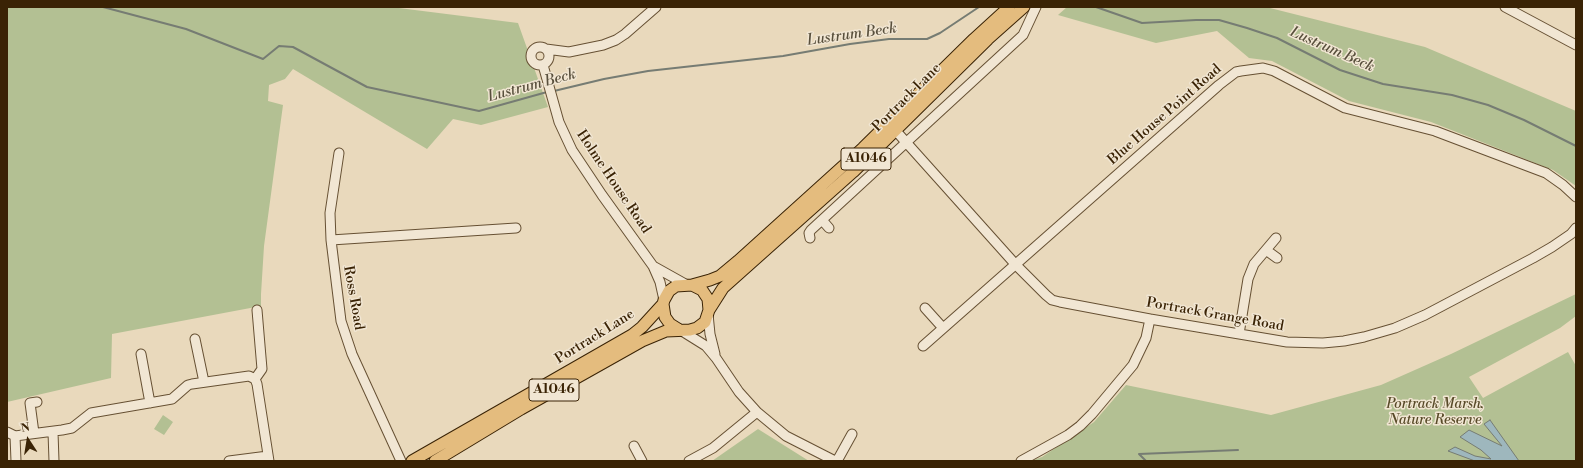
<!DOCTYPE html>
<style>
body{margin:0}
#map{position:relative;width:1583px;height:468px;overflow:hidden;background:#e9d9bc;font-family:"Libre Bodoni",serif}
canvas{display:block}
.frame{position:absolute;inset:0;border:8px solid #3a2305;pointer-events:none}
.north{position:absolute;left:8px;top:420px;width:40px;height:40px;-webkit-text-stroke:3px #f1e6d3;paint-order:stroke;rotate:348deg;font-size:11px;font-weight:700;line-height:16px;text-align:center;color:#3a2305}
.north::after{content:'';display:block;margin:auto;width:14px;height:18px;background:#3a2305;clip-path:polygon(50% 0,100% 100%,50% 72%,0 100%)}
</style>
<div id="map">
<canvas width="1583" height="468"></canvas>
<div class="frame"></div>
<div class="north">N</div>
</div>
<script>
const g = document.querySelector('canvas').getContext('2d');
g.lineJoin = 'round';
function paint(path, color) {
  g.fillStyle = color;
  g.fill(path, 'evenodd');
}
function toPath(rows) {
  const path = new Path2D();
  for (const r of rows) {
    if (r.length === 3) {
      path.moveTo(r[0] + r[2], r[1]);
      path.arc(r[0], r[1], r[2], 0, 2 * Math.PI);
      continue;
    }
    path.moveTo(r[0], r[1]);
    for (let i = 2; i < r.length; i += 2) path.lineTo(r[i], r[i + 1]);
  }
  return path;
}
function stroke(path, color, width, dash) {
  g.strokeStyle = color;
  g.lineWidth = width;
  g.lineCap = dash ? 'butt' : 'round';
  g.setLineDash(dash || []);
  g.stroke(path);
}
function write(font, color, halo, rows, align = 'center') {
  g.font = font + ' "Libre Bodoni",serif';
  g.lineWidth = 3;
  g.setLineDash([]);
  g.textBaseline = 'middle';
  g.strokeStyle = halo;
  g.fillStyle = color;
  for (const [text, x, y, turn = 0] of rows) {
    g.save();
    g.translate(x, y);
    g.rotate((+turn || 0) * Math.PI / 180);
    g.textAlign = isNaN(turn) ? turn : align;
    if (halo) g.strokeText(text, 0, 0);
    g.fillText(text, 0, 0);
    g.restore();
  }
}
paint(toPath([
 [7,7,391,7,518,23,548,107,481,125,453,119,427,149,293,69,285,79,269,85,268,101,283,105,264,246,261,294,261,306,112,334,111,378,7,402],
 [1067,7,1266,7,1425,47,1576,111,1576,186,1553,170,1431,122,1349,101,1272,61,1249,58,1217,31,1156,43,1058,15],
 [1576,294,1576,316,1560,328,1469,377,1483,398,1568,352,1576,366,1576,461,1031,461,1042,457,1094,422,1126,385,1271,415,1381,385,1451,354],
 [163,415,173,422,164,435,154,429],
 [758,429,809,461,712,461]
]), '#b3c093');
const water = toPath([
 [1490,420,1519,461,1475,461,1448,451,1455,447,1475,456,1491,459,1481,450,1460,437,1469,430,1502,446,1484,424,1490,420]
]);
paint(water, '#9eb7bd');
stroke(water, '#767c73', 1);
stroke(toPath([
 [103,7,186,29,263,59,279,46,293,47,367,87,479,111,547,92],
 [1096,7,1142,23,1196,20,1219,20,1247,28,1277,38,1340,70,1383,84,1452,95,1488,105,1524,120,1576,146],
 [554,91,604,79,648,71,783,56,850,44,889,39,927,39,940,33,979,7],
 [1146,461,1139,454,1238,450]
]), '#767c73', 2);
const minor = toPath([
 [1505,7,1576,45],
 [540,56,9],
 [546,49,569,52,603,45,616,40,625,34,656,7],
 [543,65,559,122,572,150,602,195,653,266,660,282,664,300],
 [896,131,1016,265,1046,295,1052,300,1060,302,1150,319,1287,342,1323,343,1344,341,1364,337,1395,328,1425,315,1533,258,1552,247,1571,234,1576,228],
 [339,153,330,213,331,240,341,321,352,354,401,461],
 [822,220,829,228],
 [810,238,809,233,811,230,1023,35,1036,7],
 [331,240,516,228],
 [1266,250,1277,258],
 [653,266,687,285],
 [925,308,943,328],
 [708,314,710,334,715,354],
 [682,331,706,346,716,358,739,392,757,412,786,436,835,461],
 [1239,334,1248,279,1254,264,1276,238],
 [195,339,204,382],
 [923,346,1219,85,1236,72,1241,71,1263,68,1274,71,1345,108,1435,131,1546,173,1563,185,1576,197],
 [141,354,150,403],
 [255,379,257,384,269,461],
 [255,379,262,369,257,310],
 [7,432,15,436,62,430,72,428,91,413,172,399,188,385,192,384,249,376,255,379],
 [53,432,54,461],
 [34,433,30,403,37,402],
 [15,436,16,461],
 [634,446,642,461],
 [229,461,268,456],
 [689,461,713,448,757,412],
 [837,461,852,434],
 [1021,461,1068,435,1080,426,1092,414,1133,365,1146,338,1150,319]
]);
const major = toPath([
 [692,285,710,280,720,276,738,261,863,148,974,39,1009,7],
 [709,310,723,288,853,172,988,39,1024,7],
 [412,461,632,335,642,327,663,304],
 [435,461,521,409,642,341,666,331,690,330,697,328,705,322,709,310,708,299,702,290,692,285,676,286,669,291,664,300,663,304,665,317,670,324,678,329]
]);
stroke(minor, '#665033', 11);
stroke(major, '#3a2305', 13);
stroke(minor, '#f1e6d3', 9);
stroke(major, '#e4bc7e', 11);
for (const [x, y, w] of [
 [866,159,50],
 [554,390,50]
]) {
  const box = new Path2D();
  box.roundRect(x - w / 2, y - 11, w, 22, 3);
  g.fillStyle = '#f1e6d3';
  g.fill(box);
  stroke(box, '#3a2305', 1);
}
write('bold 13px', '#3a2305', null, [
 ["A1046",866,159],
 ["A1046",554,390]
]);
write('14px', '#3a2305', '#f1e6d3', [
 ["Portrack Lane",907,98,-45],
 ["Blue House Point Road",1165,115,-41],
 ["Holme House Road",613,182,56],
 ["Ross Road",353,298,80],
 ["Portrack Grange Road",1215,315,10],
 ["Portrack Lane",595,337,-32]
]);
write('italic 14px', '#584a28', '#f1e6d3', [
 ["Portrack Marsh,",1435,405],
 ["Nature Reserve",1435,421]
]);
write('italic 15px', '#584f3c', '#f1e6d3', [
 ["Lustrum Beck",852,35,-8],
 ["Lustrum Beck",1332,50,24],
 ["Lustrum Beck",532,86,-15]
]);
</script>
